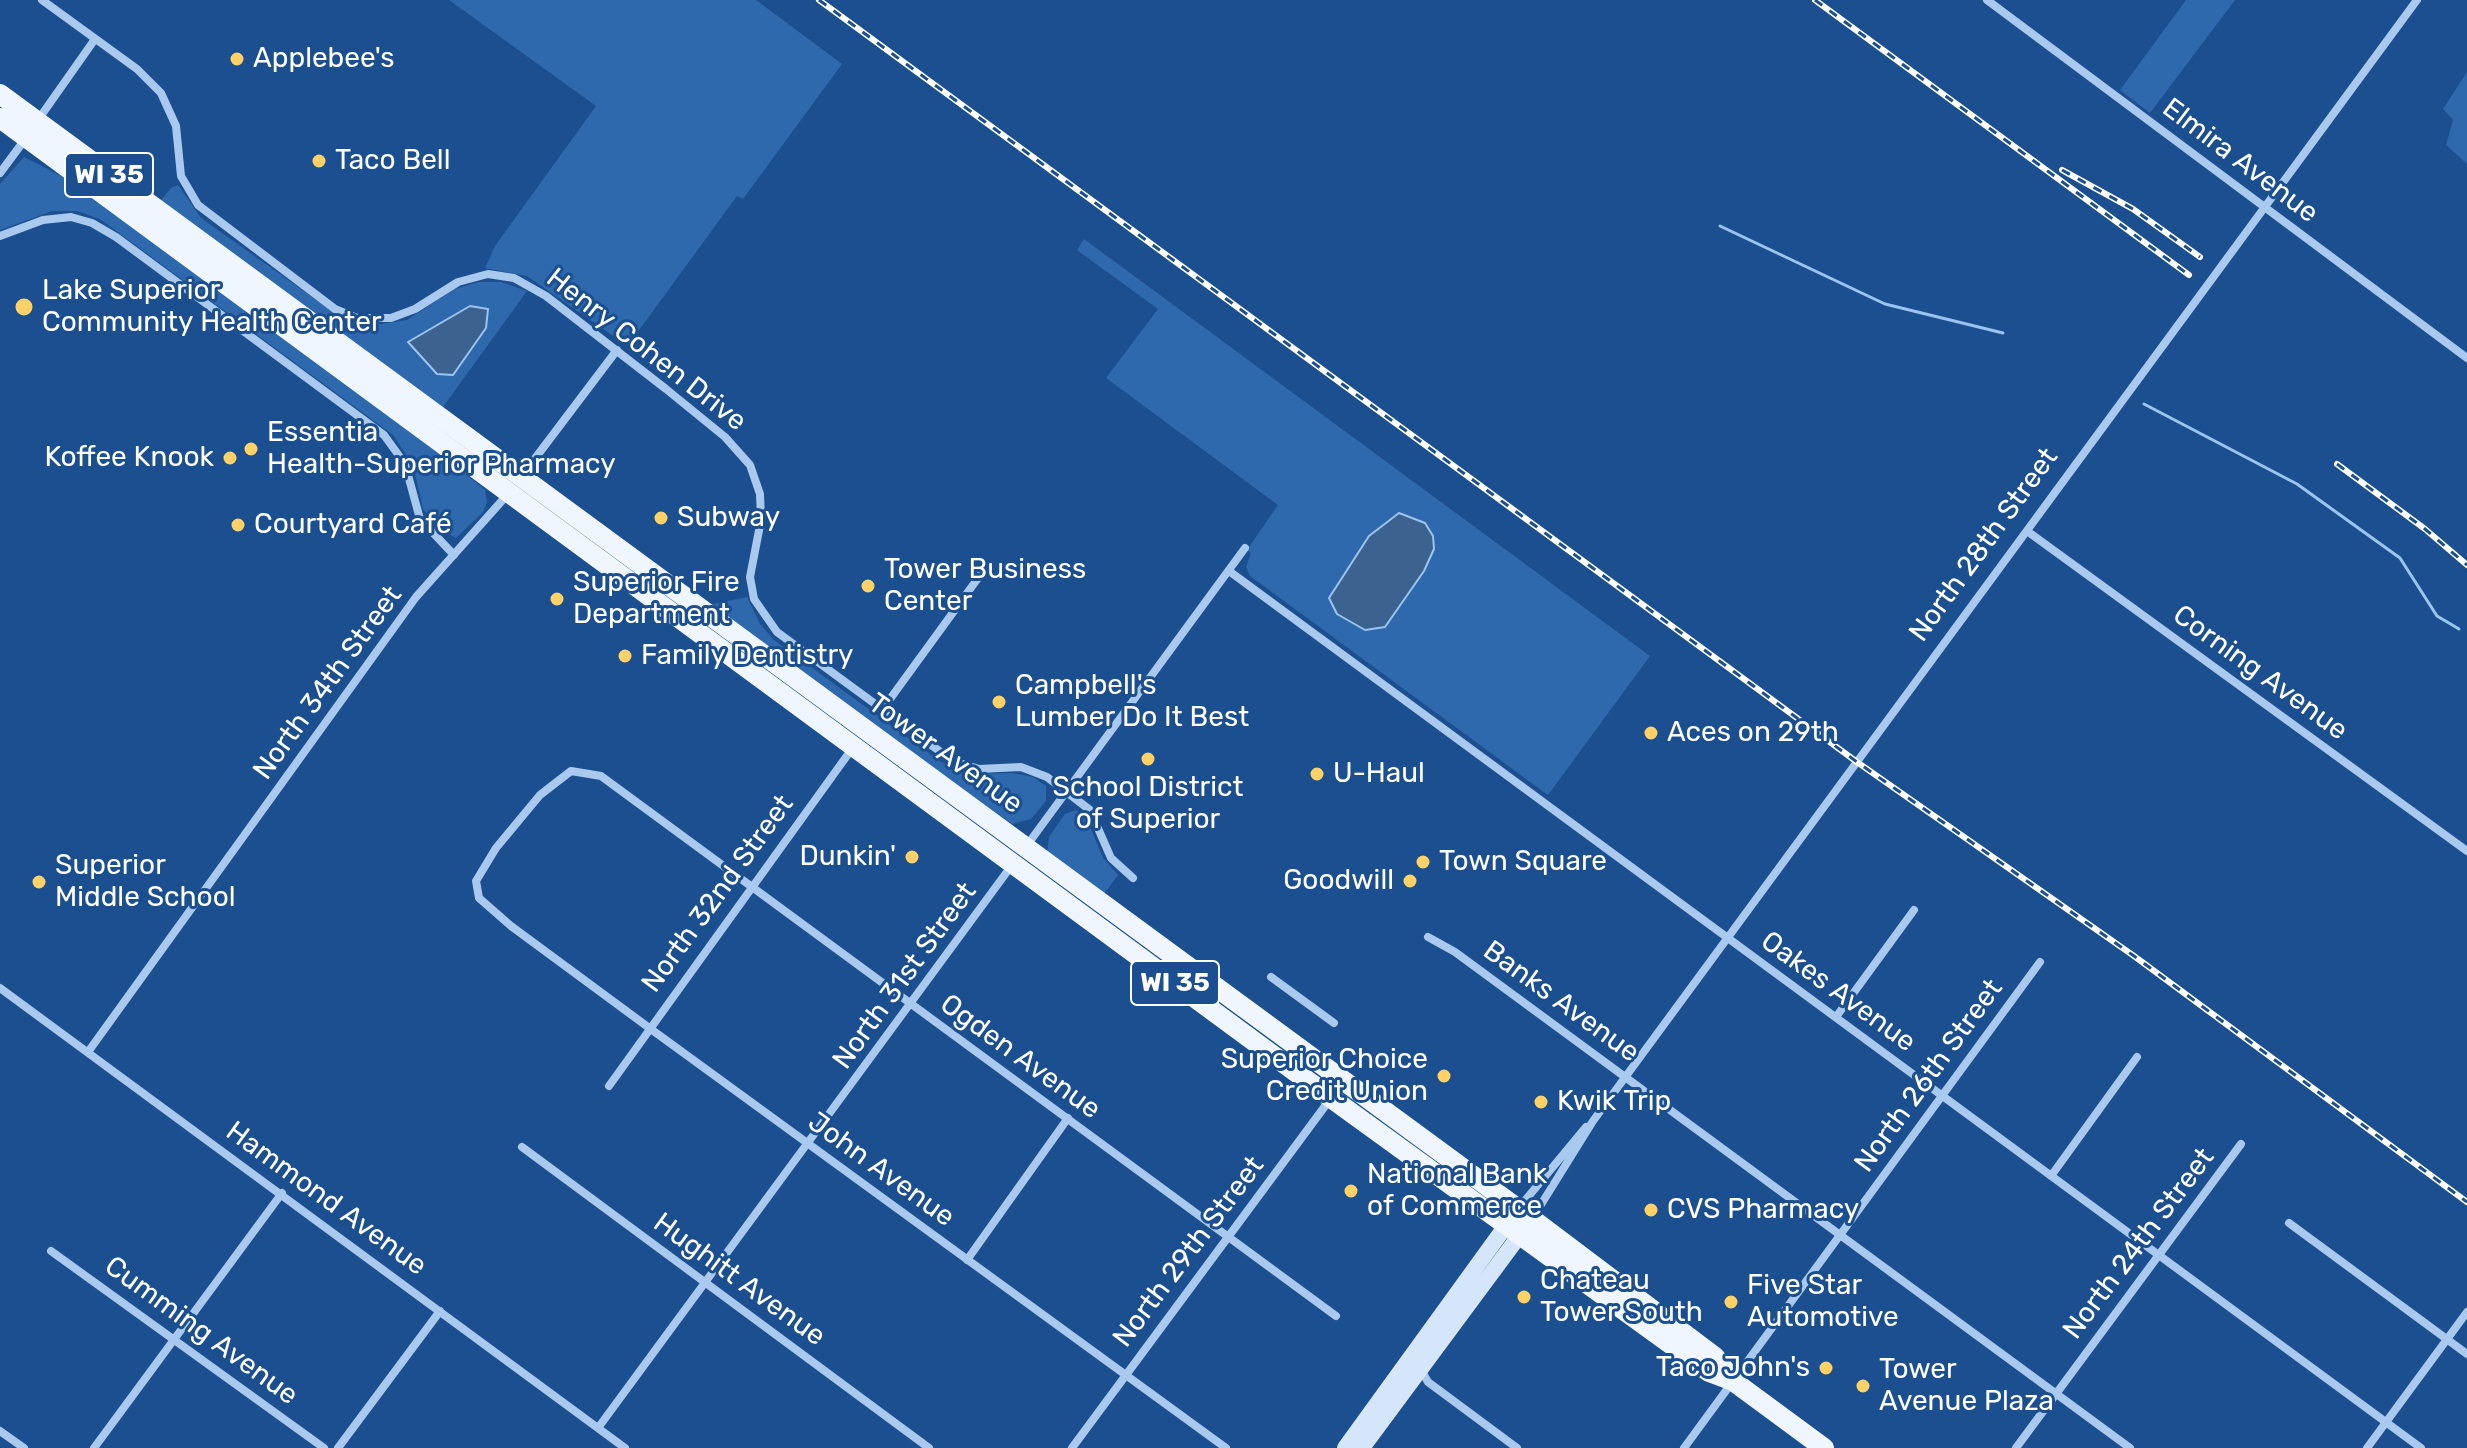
<!DOCTYPE html>
<meta charset="utf-8">
<style>
body{margin:0}
canvas{display:block;background:#1b4f8f}
</style>
<canvas width="2467" height="1448"></canvas>
<script>
const g = document.querySelector('canvas').getContext('2d');
g.lineJoin = 'round';
function paint(path, color) {
  g.fillStyle = color;
  g.fill(path, 'evenodd');
}
function toPath(rows) {
  const path = new Path2D();
  for (const r of rows) {
    path.moveTo(r[0], r[1]);
    for (let i = 2; i < r.length; i += 2) path.lineTo(r[i], r[i + 1]);
  }
  return path;
}
function stroke(path, color, width, dash) {
  g.strokeStyle = color;
  g.lineWidth = width;
  g.lineCap = dash ? 'butt' : 'round';
  g.setLineDash(dash || []);
  g.stroke(path);
}
function write(font, color, halo, rows, align = 'center') {
  g.font = font + ' Rubik,sans-serif';
  g.lineWidth = 6;
  g.setLineDash([]);
  g.textBaseline = 'middle';
  g.strokeStyle = halo;
  g.fillStyle = color;
  for (const [text, x, y, turn = 0] of rows) {
    g.save();
    g.translate(x, y);
    g.rotate((+turn || 0) * Math.PI / 180);
    g.textAlign = isNaN(turn) ? turn : align;
    if (halo) g.strokeText(text, 0, 0);
    g.fillText(text, 0, 0);
    g.restore();
  }
}
paint(toPath([
 [449,0,756,0,842,64,743,199,737,196,634,337,622,342,527,276,485,268,495,246,596,106],
 [2186,0,2235,0,2150,113,2120,90],
 [2467,72,2467,164,2446,145,2453,120,2443,109],
 [24,157,73,182,243,309,252,320,290,341,450,461,485,490,487,502,483,512,456,538,438,528,423,509,413,465,393,435,100,219,77,211,52,211,0,230,0,184],
 [178,185,201,218,343,319,375,325,407,320,455,289,479,282,501,282,527,291,440,411,158,204,171,188],
 [1084,239,1650,656,1548,795,1250,576,1246,567,1251,553,1247,550,1278,505,1106,378,1158,309,1077,250],
 [747,597,760,624,774,640,941,762,971,774,1012,773,1033,777,1046,786,1046,801,1031,819,1012,824,705,606],
 [1076,810,1086,817,1103,858,1118,875,1102,897,1047,853,1049,837,1065,814]
]), '#2e69ad');
const water = toPath([
 [470,306,488,309,486,328,453,375,437,374,408,342,470,306],
 [1399,513,1425,523,1433,536,1434,549,1424,571,1385,627,1365,630,1337,614,1329,598,1369,536,1399,513]
]);
paint(water, '#3c6290');
stroke(water, '#9cc4f0', 2);
stroke(toPath([
 [1720,226,1885,304,2003,333],
 [2144,404,2297,484,2400,558,2437,616,2459,629]
]), '#9cc4f0', 3);
stroke(toPath([
 [42,0,137,69,161,93,176,126,181,176,198,205,335,309,357,318,391,318,415,309,458,282,488,274,514,278,546,296,666,389,725,437,750,465,760,494,761,520,750,577,754,599,777,632,953,761,979,769,1021,767,1047,777,1090,810,1111,858,1133,878],
 [1987,0,2467,358],
 [38,120,95,39],
 [0,173,26,138],
 [0,236,43,220,71,217,92,223,116,237,384,435,405,464,420,519,454,555],
 [521,477,617,350],
 [2027,531,2467,851],
 [1229,571,2421,1448],
 [882,710,981,574],
 [1025,848,1245,548],
 [1428,937,1455,952,2130,1448],
 [1271,977,1334,1023],
 [0,988,625,1448],
 [1836,1017,1914,910],
 [88,1052,416,597,508,494],
 [609,1086,854,746],
 [522,1147,929,1448],
 [2051,1176,2137,1057],
 [1518,1209,1586,1127],
 [1532,1219,1593,1121,2417,0],
 [2289,1223,2467,1354],
 [51,1251,324,1448],
 [967,1260,1068,1118],
 [1420,1368,1428,1382,1517,1448],
 [598,1428,1012,865],
 [0,1431,24,1448],
 [94,1448,282,1193],
 [338,1448,440,1311],
 [1072,1448,1331,1098],
 [1226,1448,648,1027,511,926,479,898,476,881,496,848,540,795,571,771,601,776,1336,1316],
 [1684,1448,2040,962],
 [2016,1448,2241,1144],
 [2367,1448,2467,1312]
]), '#a9c9ee', 8);
stroke(toPath([
 [1345,1448,1513,1216],
 [1362,1448,1525,1228]
]), '#d6e6fa', 16);
stroke(toPath([
 [0,94,1532,1219,1715,1357,1733,1381],
 [0,118,1331,1098,1709,1372,1733,1381,1824,1448]
]), '#f0f6ff', 20);
const rail = toPath([
 [819,0,1857,762,2134,956,2467,1202],
 [1815,0,2189,275],
 [2062,170,2133,209,2200,257],
 [2337,464,2425,529,2467,565]
]);
stroke(rail, '#fff', 6);
stroke(rail, '#1b4f8f', 3, [9]);
for (const [x, y, r, color] of [
 [237,59,8,"#ffd166"],
 [319,161,8,"#ffd166"],
 [24,307,10,"#ffd166"],
 [251,449,8,"#ffd166"],
 [230,458,8,"#ffd166"],
 [661,518,8,"#ffd166"],
 [238,525,8,"#ffd166"],
 [868,586,8,"#ffd166"],
 [557,599,8,"#ffd166"],
 [625,656,8,"#ffd166"],
 [999,702,8,"#ffd166"],
 [1651,733,8,"#ffd166"],
 [1148,759,8,"#ffd166"],
 [1317,774,8,"#ffd166"],
 [912,857,8,"#ffd166"],
 [1423,862,8,"#ffd166"],
 [1410,881,8,"#ffd166"],
 [39,882,8,"#ffd166"],
 [1444,1076,8,"#ffd166"],
 [1541,1102,8,"#ffd166"],
 [1351,1191,8,"#ffd166"],
 [1651,1210,8,"#ffd166"],
 [1524,1297,8,"#ffd166"],
 [1731,1302,8,"#ffd166"],
 [1826,1368,8,"#ffd166"],
 [1863,1386,8,"#ffd166"]
]) {
  const dot = new Path2D();
  dot.arc(x, y, r, 0, 2 * Math.PI);
  g.fillStyle = color;
  g.fill(dot);
  stroke(dot, '#1b4f8f', 3);
}
for (const [x, y, w] of [
 [109,175,88],
 [1175,983,88]
]) {
  const box = new Path2D();
  box.roundRect(x - w / 2, y - 22, w, 44, 6);
  g.fillStyle = '#1b4f8f';
  g.fill(box);
  stroke(box, '#fff', 2);
}
write('bold 26px', '#fff', null, [
 ["WI 35",109,175],
 ["WI 35",1175,983]
]);
write('28px', '#fff', '#1b4f8f', [
 ["Applebee's",253,59],
 ["Taco Bell",335,161],
 ["Lake Superior",42,291],
 ["Community Health Center",42,323],
 ["Essentia",267,433],
 ["Health-Superior Pharmacy",267,465],
 ["Koffee Knook",214,458,"right"],
 ["Subway",677,518],
 ["Courtyard Café",254,525],
 ["Tower Business",884,570],
 ["Center",884,602],
 ["Superior Fire",573,583],
 ["Department",573,615],
 ["Family Dentistry",641,656],
 ["Campbell's",1015,686],
 ["Lumber Do It Best",1015,718],
 ["Aces on 29th",1667,733],
 ["U-Haul",1333,774],
 ["School District",1148,788,"center"],
 ["of Superior",1148,820,"center"],
 ["Dunkin'",896,857,"right"],
 ["Town Square",1439,862],
 ["Superior",55,866],
 ["Middle School",55,898],
 ["Goodwill",1394,881,"right"],
 ["Superior Choice",1428,1060,"right"],
 ["Credit Union",1428,1092,"right"],
 ["Kwik Trip",1557,1102],
 ["National Bank",1367,1175],
 ["of Commerce",1367,1207],
 ["CVS Pharmacy",1667,1210],
 ["Chateau",1540,1281],
 ["Tower South",1540,1313],
 ["Five Star",1747,1286],
 ["Automotive",1747,1318],
 ["Taco John's",1810,1368,"right"],
 ["Tower",1879,1370],
 ["Avenue Plaza",1879,1402]
], 'left');
write('28px', '#fff', '#1b4f8f', [
 ["Elmira Avenue",2240,161,37],
 ["Henry Cohen Drive",646,350,38],
 ["North 28th Street",1984,545,-54],
 ["Corning Avenue",2260,673,36],
 ["North 34th Street",328,683,-54],
 ["Tower Avenue",945,754,36],
 ["North 32nd Street",718,894,-54],
 ["North 31st Street",905,976,-54],
 ["Oakes Avenue",1838,992,36],
 ["Banks Avenue",1561,1002,36],
 ["Ogden Avenue",1020,1057,36],
 ["North 26th Street",1929,1076,-54],
 ["John Avenue",881,1170,36],
 ["Hammond Avenue",326,1199,36],
 ["North 24th Street",2139,1244,-53],
 ["North 29th Street",1189,1252,-53],
 ["Hughitt Avenue",739,1280,36],
 ["Cumming Avenue",201,1331,36]
]);
</script>
